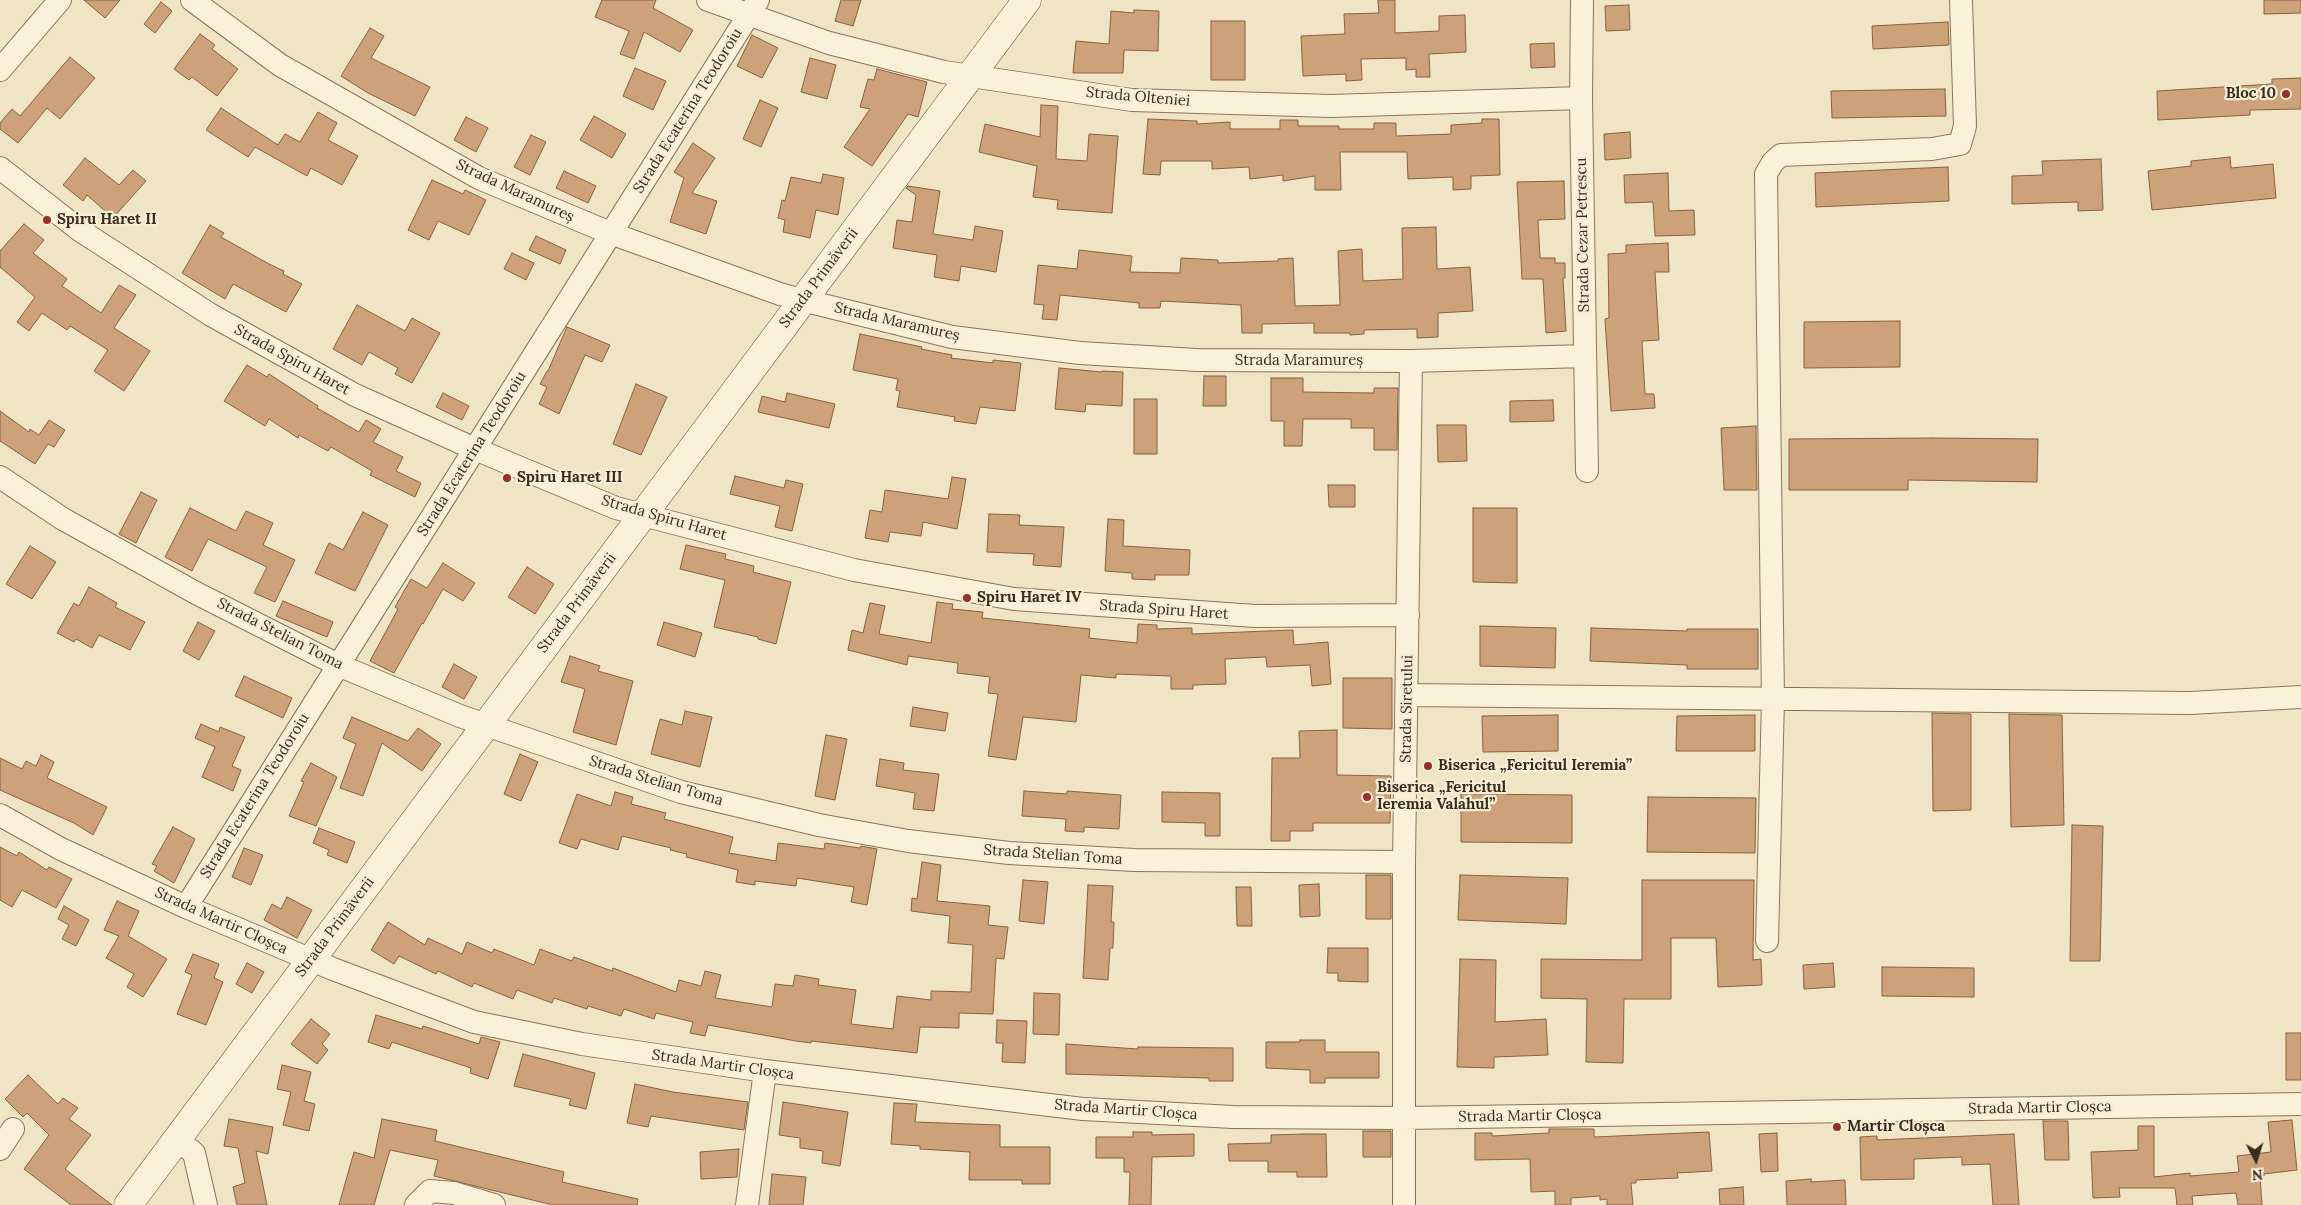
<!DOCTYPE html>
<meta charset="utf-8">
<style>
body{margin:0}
#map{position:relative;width:2301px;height:1205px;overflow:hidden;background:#efe4c4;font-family:Lora,serif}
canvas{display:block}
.north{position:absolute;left:2231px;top:1135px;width:50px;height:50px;-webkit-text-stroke:4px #f6eed4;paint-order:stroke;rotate:175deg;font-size:14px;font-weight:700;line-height:20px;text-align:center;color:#392d1e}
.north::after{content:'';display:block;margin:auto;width:18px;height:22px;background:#392d1e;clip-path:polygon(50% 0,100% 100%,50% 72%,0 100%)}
</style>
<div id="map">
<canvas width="2301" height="1205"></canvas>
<div class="north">N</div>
</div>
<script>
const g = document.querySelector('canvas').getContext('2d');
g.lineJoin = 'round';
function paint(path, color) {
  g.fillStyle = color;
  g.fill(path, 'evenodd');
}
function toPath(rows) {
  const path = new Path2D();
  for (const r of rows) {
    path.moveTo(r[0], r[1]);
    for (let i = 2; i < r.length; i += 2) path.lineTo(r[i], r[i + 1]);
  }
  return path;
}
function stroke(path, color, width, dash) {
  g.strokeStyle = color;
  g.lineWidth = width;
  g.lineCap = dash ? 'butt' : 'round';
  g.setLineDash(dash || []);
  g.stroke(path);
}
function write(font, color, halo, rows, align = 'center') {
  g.font = font + ' Lora,serif';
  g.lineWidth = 4.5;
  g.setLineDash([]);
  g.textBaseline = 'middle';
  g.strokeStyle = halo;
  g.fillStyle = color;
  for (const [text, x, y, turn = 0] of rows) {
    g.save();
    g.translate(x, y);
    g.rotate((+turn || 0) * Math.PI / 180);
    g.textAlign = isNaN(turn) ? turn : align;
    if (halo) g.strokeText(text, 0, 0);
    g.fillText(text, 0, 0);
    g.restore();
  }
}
const building = toPath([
 [84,0,120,0,105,18,84,0],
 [602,0,656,0,653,8,693,30,680,52,644,32,634,59,620,54,629,31,595,17,602,0],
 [841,0,861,0,853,26,835,21,841,0],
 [1378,0,1395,0,1395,33,1439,31,1439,16,1465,15,1466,52,1429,54,1430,77,1416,77,1416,69,1406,70,1406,58,1361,59,1362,80,1346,81,1346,74,1303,76,1301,36,1345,34,1344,14,1379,13,1378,0],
 [2264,0,2301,0,2301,13,2264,14,2264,0],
 [161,2,172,11,155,33,144,24,161,2],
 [1629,5,1630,30,1606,31,1605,6,1629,5],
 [1134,10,1159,11,1158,51,1124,50,1123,73,1073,73,1076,41,1109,44,1111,11,1134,13,1134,10],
 [1211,21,1245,21,1245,80,1211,80,1211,21],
 [1948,22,1949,45,1873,49,1872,26,1948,22],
 [370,28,384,36,371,58,430,87,415,116,368,93,341,76,370,28],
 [200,34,215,45,212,49,238,69,217,96,192,77,189,80,174,69,200,34],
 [752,35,778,48,762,78,737,66,752,35],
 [1554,43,1555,67,1531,68,1530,44,1554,43],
 [70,57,95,78,60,119,47,108,18,143,0,129,0,123,12,109,20,116,70,57],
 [810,58,836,65,827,99,801,92,810,58],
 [635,68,666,81,653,110,623,96,635,68],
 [877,69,927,82,918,117,908,114,872,166,844,147,870,109,860,107,868,79,874,80,877,69],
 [2301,78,2301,109,2250,110,2250,115,2158,120,2157,91,2272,84,2272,79,2301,78],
 [1945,89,1946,116,1832,118,1831,91,1945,89],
 [760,100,778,108,761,147,743,139,760,100],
 [1041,105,1058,106,1056,159,1087,161,1089,134,1118,136,1112,213,1057,209,1058,200,1033,197,1037,166,979,152,985,124,1040,137,1041,105],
 [221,108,278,145,285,134,300,142,318,112,337,123,328,140,358,156,342,185,311,168,307,176,255,147,248,157,206,130,221,108],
 [594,116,626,134,612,158,580,140,594,116],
 [466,117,488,128,476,152,454,140,466,117],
 [1148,119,1197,121,1197,124,1230,122,1230,129,1280,129,1280,120,1298,120,1298,126,1339,126,1339,129,1374,129,1374,123,1396,123,1396,136,1451,134,1451,125,1482,123,1482,119,1499,119,1500,175,1471,176,1471,189,1453,190,1453,177,1408,179,1407,152,1340,152,1341,190,1315,190,1315,176,1283,181,1283,175,1250,179,1249,167,1212,169,1212,161,1161,161,1160,175,1143,174,1148,119],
 [1630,132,1631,158,1605,160,1604,134,1630,132],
 [531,135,546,142,530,175,514,167,531,135],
 [693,143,715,158,692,193,717,201,706,234,670,222,684,178,674,172,693,143],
 [2230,157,2231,168,2273,164,2276,198,2152,210,2148,171,2191,166,2191,161,2230,157],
 [85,158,119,185,133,170,146,181,113,218,87,195,83,201,63,185,85,158],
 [2101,159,2103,210,2078,211,2078,202,2012,204,2012,176,2043,175,2042,161,2101,159],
 [1948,167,1949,201,1816,207,1815,173,1948,167],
 [564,171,596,186,588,203,556,188,564,171],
 [1668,173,1669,211,1694,210,1695,235,1655,236,1653,202,1625,203,1624,175,1668,173],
 [823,174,844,178,838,215,816,210,810,238,783,232,785,220,778,218,782,200,785,201,791,177,821,183,823,174],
 [432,180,463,194,465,190,486,200,469,235,438,221,429,240,408,230,432,180],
 [1564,181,1565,219,1538,220,1540,258,1555,258,1555,263,1565,263,1565,278,1563,278,1566,331,1546,333,1543,279,1522,279,1517,182,1564,181],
 [908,186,940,191,933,234,973,240,975,226,1003,231,996,272,961,266,959,281,934,277,937,255,893,248,897,220,912,222,916,195,906,188,908,186],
 [24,224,44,240,33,253,67,279,62,286,101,313,119,285,136,295,114,328,150,351,124,391,94,371,108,350,70,326,67,330,42,313,29,331,17,322,35,297,0,267,0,251,24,224],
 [210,225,224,233,221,237,269,264,284,271,283,274,302,284,286,312,233,284,225,299,182,273,210,225],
 [1436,227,1437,269,1470,267,1473,311,1438,313,1438,337,1417,338,1417,329,1364,330,1364,334,1350,335,1350,333,1314,333,1314,323,1262,324,1262,333,1242,333,1241,305,1161,301,1160,308,1139,308,1139,303,1060,295,1057,320,1042,319,1044,305,1034,304,1038,265,1077,269,1079,250,1132,256,1130,272,1180,273,1181,258,1218,260,1218,263,1278,261,1278,259,1293,258,1295,306,1340,305,1338,251,1362,249,1363,281,1403,279,1402,228,1436,227],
 [536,236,566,250,560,264,529,250,536,236],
 [1668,243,1669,272,1655,272,1659,340,1642,341,1645,394,1654,394,1655,408,1611,411,1605,319,1609,318,1608,254,1626,253,1626,245,1668,243],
 [512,253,534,263,526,280,504,269,512,253],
 [357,305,405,331,412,318,440,333,412,383,395,374,398,368,369,352,362,365,333,349,357,305],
 [1900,321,1900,367,1804,368,1804,322,1900,321],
 [567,327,610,345,602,362,585,355,559,414,539,404,547,387,540,384,547,371,548,371,567,327],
 [860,334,922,347,921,349,952,355,951,358,993,363,993,360,1021,363,1015,411,980,407,976,424,954,421,955,417,897,407,900,391,896,390,898,379,853,370,860,334],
 [247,365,267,377,269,374,318,406,317,408,359,432,366,420,381,429,373,442,403,457,396,471,421,483,415,497,370,475,372,471,331,447,328,451,299,435,298,438,269,419,265,426,224,401,247,365],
 [1059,368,1102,372,1102,371,1123,372,1122,406,1086,404,1085,412,1055,409,1059,368],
 [1204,376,1226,376,1226,406,1203,406,1204,376],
 [1271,378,1303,378,1303,392,1374,393,1374,388,1398,388,1397,450,1374,450,1374,428,1351,428,1351,419,1303,419,1302,446,1284,446,1284,421,1271,421,1271,378],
 [636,384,667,397,641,455,613,444,636,384],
 [443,393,469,406,462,420,436,407,443,393],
 [787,393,835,404,829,428,758,412,762,396,785,402,787,393],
 [1134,399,1157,399,1157,454,1134,454,1134,399],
 [1553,400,1554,421,1510,422,1510,401,1553,400],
 [0,411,29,432,30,429,39,435,49,420,65,430,54,447,48,444,35,464,0,441,0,411],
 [1437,425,1466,425,1467,461,1438,462,1437,425],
 [1756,426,1757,490,1724,490,1721,428,1756,426],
 [1931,438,2038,439,2037,482,1908,480,1908,490,1789,490,1789,439,1931,438],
 [735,476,784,488,786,480,803,484,792,531,775,527,780,506,730,494,735,476],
 [952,477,966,479,957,529,923,522,921,536,890,532,888,542,865,538,870,510,882,512,885,490,948,499,952,477],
 [1328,485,1355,485,1355,507,1329,507,1328,485],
 [141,492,157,500,136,543,119,534,141,492],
 [190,508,236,531,246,511,273,523,263,545,295,560,275,602,254,593,267,567,208,539,192,571,165,557,190,508],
 [1473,508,1517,508,1517,583,1473,582,1473,508],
 [363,512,388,525,355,591,315,573,329,543,343,550,363,512],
 [989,514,1020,515,1019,525,1064,527,1061,567,1033,565,1034,554,987,552,989,514],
 [1108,519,1124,520,1123,546,1190,550,1189,575,1155,575,1155,580,1132,579,1132,573,1105,571,1108,519],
 [686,545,726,554,725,559,754,566,753,572,791,582,776,644,758,639,758,637,714,627,725,580,680,569,686,545],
 [30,546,56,562,32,599,6,584,30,546],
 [443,563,475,583,463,601,443,589,423,624,422,623,394,673,370,661,398,609,395,607,411,579,427,588,443,563],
 [527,567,554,584,535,614,508,597,527,567],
 [89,587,117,603,115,607,145,622,130,650,99,635,92,648,76,639,74,642,57,633,74,603,79,606,89,587],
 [283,601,333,622,327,637,276,616,283,601],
 [937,602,953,604,952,609,983,612,982,618,1090,629,1089,638,1137,643,1138,624,1157,625,1157,629,1192,628,1192,634,1293,630,1294,645,1328,642,1331,684,1312,686,1310,665,1267,667,1266,657,1225,659,1226,684,1193,685,1193,689,1171,689,1171,676,1116,674,1116,678,1081,675,1076,722,1023,717,1016,760,988,756,998,694,988,693,990,677,957,673,958,663,908,656,907,665,848,650,852,630,863,633,870,603,885,606,879,634,931,643,937,602],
 [198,622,215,631,199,660,183,651,198,622],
 [664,622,702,633,695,657,657,645,664,622],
 [1480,626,1556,628,1555,668,1480,666,1480,626],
 [1591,628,1687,631,1687,629,1758,629,1758,669,1687,669,1687,665,1590,661,1591,628],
 [570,656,600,666,598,671,633,681,616,745,573,732,585,689,561,682,570,656],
 [454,664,477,677,464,699,442,687,454,664],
 [244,676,292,698,283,718,235,696,244,676],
 [1343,678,1392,678,1392,729,1343,728,1343,678],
 [913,707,948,713,945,731,910,726,913,707],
 [685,711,712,717,700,767,651,754,660,719,682,725,685,711],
 [1932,713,1971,714,1971,810,1933,811,1932,713],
 [2009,714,2062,715,2064,825,2011,827,2009,714],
 [1558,715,1558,751,1483,752,1482,716,1558,715],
 [1755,715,1755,751,1676,751,1677,716,1755,715],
 [352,717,408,741,418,728,441,744,422,771,382,743,363,796,340,788,356,744,343,738,352,717],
 [201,724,219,732,220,727,245,737,232,766,241,770,233,791,202,777,215,747,195,738,201,724],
 [1337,730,1337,775,1391,776,1390,823,1313,823,1313,831,1290,831,1290,841,1271,841,1272,758,1300,758,1299,731,1337,730],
 [826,735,847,739,835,800,815,796,826,735],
 [520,754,538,762,521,801,504,794,520,754],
 [41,755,54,762,47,778,107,807,93,835,74,823,0,790,0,758,22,769,26,761,36,766,41,755],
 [880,759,904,763,903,770,939,774,934,811,913,809,915,793,876,786,880,759],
 [311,763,337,777,316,826,289,816,304,782,301,781,311,763],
 [1024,791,1067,794,1067,791,1121,795,1119,829,1084,827,1084,832,1065,831,1066,819,1022,816,1024,791],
 [615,792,633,797,631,804,666,813,664,819,733,837,729,853,776,861,778,843,824,849,825,843,860,848,861,846,877,849,867,905,851,902,854,887,797,878,796,886,755,881,755,885,736,882,738,870,686,857,687,854,670,850,671,848,622,836,618,850,581,839,577,849,559,843,577,794,611,806,615,792],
 [1162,792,1220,793,1220,836,1205,836,1205,823,1162,822,1162,792],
 [1461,794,1572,795,1572,843,1461,842,1461,794],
 [1648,797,1756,798,1755,853,1647,852,1648,797],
 [2072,825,2103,826,2100,961,2070,961,2072,825],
 [173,827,195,839,174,883,154,871,157,866,152,864,173,827],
 [319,828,355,842,347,863,327,855,329,850,313,843,319,828],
 [0,847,17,856,19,852,47,870,49,867,72,879,56,908,22,890,12,907,0,900,0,847],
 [244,848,263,855,251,885,232,877,244,848],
 [922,862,941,865,937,901,990,906,988,925,1008,927,1004,959,996,958,993,1014,959,1013,959,1028,920,1027,917,1053,811,1041,811,1043,796,1041,708,1025,705,1036,690,1033,693,1022,656,1013,654,1019,624,1009,621,1016,588,1006,587,1009,554,998,552,1003,517,990,513,999,474,983,472,987,438,971,436,974,399,956,394,964,371,950,388,922,425,945,428,938,462,954,467,942,492,953,494,949,534,965,540,949,572,961,574,957,612,971,613,968,676,992,679,980,701,986,705,971,721,975,715,998,772,1007,775,984,793,986,795,975,819,979,818,985,856,990,851,1024,893,1029,897,996,931,1000,931,991,971,992,973,945,948,943,950,916,911,911,912,898,917,899,922,862],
 [1366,875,1391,875,1391,919,1366,919,1366,875],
 [1460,875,1568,878,1566,924,1458,920,1460,875],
 [1023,880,1048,882,1044,924,1019,921,1023,880],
 [1642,880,1754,880,1753,960,1761,959,1762,985,1718,987,1716,938,1671,938,1671,999,1624,999,1623,1063,1586,1062,1587,999,1541,998,1541,959,1642,960,1642,880],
 [1319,884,1320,916,1300,917,1299,885,1319,884],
 [1088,885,1113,886,1111,922,1114,922,1113,948,1110,948,1108,980,1083,978,1088,885],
 [1236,887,1251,887,1252,926,1237,926,1236,887],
 [287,897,312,910,297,938,264,920,272,904,281,909,287,897],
 [117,901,139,911,128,936,167,959,143,997,127,987,134,974,106,958,119,936,104,930,117,901],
 [64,906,89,920,76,946,62,939,69,925,58,919,64,906],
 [1328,948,1368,948,1368,982,1338,981,1338,973,1327,973,1328,948],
 [193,954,219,964,214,978,223,982,206,1025,177,1014,192,975,185,972,193,954],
 [1460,959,1496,960,1495,1022,1546,1019,1548,1055,1494,1057,1494,1068,1457,1067,1460,959],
 [247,963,264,972,252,993,236,984,247,963],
 [1833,963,1835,987,1804,989,1803,965,1833,963],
 [1882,967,1974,968,1974,997,1882,996,1882,967],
 [1034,993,1060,994,1059,1035,1033,1034,1034,993],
 [376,1015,422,1029,423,1026,479,1044,481,1037,500,1042,488,1079,470,1073,471,1068,392,1042,389,1049,368,1042,376,1015],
 [311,1019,330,1034,322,1044,328,1050,317,1064,291,1044,311,1019],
 [997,1020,1027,1021,1025,1063,1002,1062,1003,1043,996,1043,997,1020],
 [2286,1033,2301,1033,2301,1080,2286,1080,2286,1033],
 [1300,1040,1325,1040,1325,1052,1379,1052,1379,1078,1325,1078,1325,1083,1310,1083,1310,1070,1266,1068,1266,1042,1300,1042,1300,1040],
 [1066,1044,1138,1049,1138,1047,1233,1048,1233,1081,1209,1081,1209,1078,1066,1074,1066,1044],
 [523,1054,595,1073,586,1109,569,1105,571,1099,514,1086,523,1054],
 [282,1065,311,1072,304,1101,315,1104,309,1131,283,1125,291,1092,277,1089,282,1065],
 [28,1075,58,1104,63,1098,78,1108,69,1119,91,1135,65,1169,112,1205,71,1205,24,1169,49,1135,27,1113,23,1117,5,1099,28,1075],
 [635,1084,673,1092,748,1102,744,1130,651,1116,648,1127,627,1123,635,1084],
 [783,1102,848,1112,840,1166,822,1163,823,1151,800,1148,800,1138,779,1135,783,1102],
 [894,1103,917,1104,915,1122,1000,1125,1000,1147,1050,1147,1050,1184,1022,1184,1022,1180,969,1180,970,1152,920,1149,920,1146,891,1144,894,1103],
 [229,1119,273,1127,268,1154,256,1151,267,1205,237,1205,233,1187,245,1183,238,1148,224,1146,229,1119],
 [382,1119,437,1130,435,1141,564,1172,562,1182,638,1199,637,1205,553,1205,434,1176,438,1160,390,1150,374,1205,339,1205,354,1152,374,1158,382,1119],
 [2292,1120,2297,1170,2264,1174,2264,1176,2260,1176,2262,1205,2238,1205,2236,1193,2192,1196,2193,1205,2177,1205,2175,1188,2119,1188,2120,1197,2093,1198,2091,1152,2138,1150,2138,1126,2154,1126,2154,1177,2190,1173,2190,1176,2239,1172,2237,1156,2271,1152,2268,1122,2292,1120],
 [2043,1121,2068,1121,2069,1160,2045,1160,2043,1121],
 [1549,1129,1594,1129,1594,1137,1709,1132,1712,1171,1677,1173,1678,1178,1636,1180,1636,1183,1631,1183,1633,1205,1607,1205,1607,1199,1600,1200,1600,1196,1571,1198,1571,1205,1555,1205,1555,1191,1531,1192,1530,1159,1475,1160,1475,1133,1492,1133,1492,1136,1549,1133,1549,1129],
 [1363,1131,1391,1131,1391,1157,1363,1157,1363,1131],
 [1133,1132,1152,1132,1152,1135,1194,1134,1194,1156,1152,1157,1151,1205,1129,1205,1130,1172,1124,1172,1124,1158,1096,1158,1096,1137,1133,1137,1133,1132],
 [1777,1133,1778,1171,1761,1172,1759,1134,1777,1133],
 [1304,1134,1326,1134,1327,1177,1297,1177,1297,1172,1268,1172,1268,1161,1229,1161,1228,1144,1271,1143,1271,1135,1304,1134],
 [2014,1134,2019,1205,1993,1205,1990,1164,1962,1165,1962,1157,1914,1159,1914,1179,1861,1180,1860,1137,1877,1136,1877,1140,2014,1134],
 [739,1149,737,1177,701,1179,700,1152,739,1149],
 [772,1174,806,1177,803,1205,769,1205,772,1174],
 [1811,1179,1811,1182,1845,1180,1846,1205,1787,1205,1786,1181,1811,1179],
 [1743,1187,1744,1205,1720,1205,1719,1189,1743,1187]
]);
paint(building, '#cda17a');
stroke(building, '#896140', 1);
const minor = toPath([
 [192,0,280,65,479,178,610,233,780,294,802,300,952,337,1080,353,1197,360,1411,361,1585,356],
 [708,0,829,43,944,72,1132,100,1331,106,1581,98],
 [1582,0,1581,98,1587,471],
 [0,70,60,0],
 [0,168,81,231,211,315,355,395,475,449,616,508,854,570,1014,599,1255,616,1408,615],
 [0,477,63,519,196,593,338,665,460,716,681,792,819,825,908,841,1009,853,1134,860,1404,862],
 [1408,695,2190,703,2301,697],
 [0,815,61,849,186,907,333,969,474,1022,582,1044,765,1071,1083,1109,1233,1117,1404,1118,2301,1104],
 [186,907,758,0],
 [1767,941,1773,699,1766,174,1773,162,1781,155,1932,149,1960,144,1965,126,1961,0],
 [177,1140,194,1153,206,1205],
 [0,1149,13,1129],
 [416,1205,430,1191,454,1193,494,1205],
 [747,1205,765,1071],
 [1404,1205,1404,862,1411,361]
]);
const secondary = toPath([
 [128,1205,1027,0]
]);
stroke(minor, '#89765a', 24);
stroke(secondary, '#6b573d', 29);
stroke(minor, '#f9f1d8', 22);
stroke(secondary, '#f9f1d8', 28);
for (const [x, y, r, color] of [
 [2286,94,5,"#992f2a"],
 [47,220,5,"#992f2a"],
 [507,478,5,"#992f2a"],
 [967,598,5,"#992f2a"],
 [1428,766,5,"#992f2a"],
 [1367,797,5,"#992f2a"],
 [1837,1127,5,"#992f2a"]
]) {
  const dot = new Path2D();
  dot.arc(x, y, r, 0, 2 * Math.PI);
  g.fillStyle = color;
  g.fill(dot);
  stroke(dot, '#f6eed4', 2);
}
write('bold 15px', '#392d1e', '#f6eed4', [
 ["Bloc 10",2276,94,"right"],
 ["Spiru Haret II",57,220],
 ["Spiru Haret III",517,478],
 ["Spiru Haret IV",977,598],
 ["Biserica „Fericitul Ieremia”",1438,766],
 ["Biserica „Fericitul",1377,788],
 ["Ieremia Valahul”",1377,805],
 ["Martir Cloșca",1847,1127]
], 'left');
write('15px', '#392d1e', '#f6eed4', [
 ["Strada Olteniei",1138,97,5],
 ["Strada Ecaterina Teodoroiu",688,111,-58],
 ["Strada Maramureș",515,191,25],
 ["Strada Cezar Petrescu",1583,235,-91],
 ["Strada Primăverii",819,278,-53],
 ["Strada Maramureș",897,322,13],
 ["Strada Spiru Haret",292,360,29],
 ["Strada Maramureș",1299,361],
 ["Strada Ecaterina Teodoroiu",472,454,-58],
 ["Strada Spiru Haret",664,518,16],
 ["Strada Primăverii",577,603,-53],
 ["Strada Spiru Haret",1164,610,4],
 ["Strada Stelian Toma",280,634,27],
 ["Strada Siretului",1407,709,-89],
 ["Strada Stelian Toma",656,781,17],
 ["Strada Ecaterina Teodoroiu",255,796,-58],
 ["Strada Stelian Toma",1053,855,4],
 ["Strada Martir Cloșca",221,921,24],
 ["Strada Primăverii",335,927,-53],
 ["Strada Martir Cloșca",723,1065,8],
 ["Strada Martir Cloșca",2040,1108,-1],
 ["Strada Martir Cloșca",1126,1110,4],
 ["Strada Martir Cloșca",1530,1116,-1]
]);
</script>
